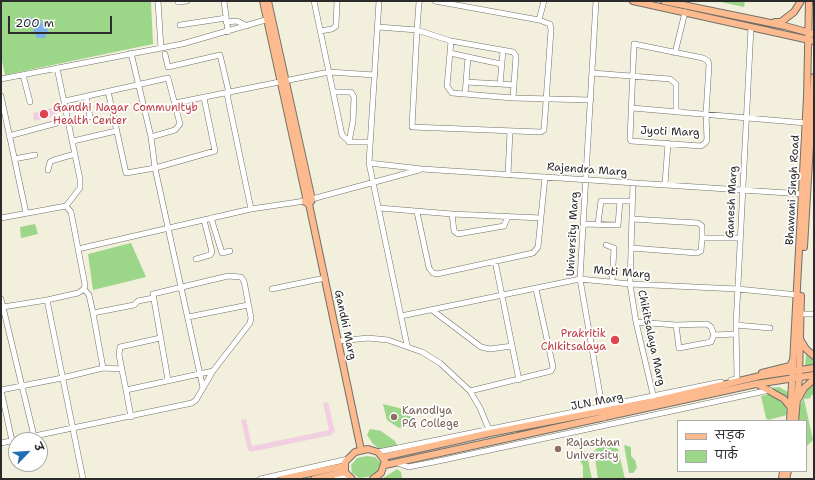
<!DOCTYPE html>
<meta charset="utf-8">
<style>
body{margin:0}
#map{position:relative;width:815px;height:480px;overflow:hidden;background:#f3efdd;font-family:"Shantell Sans","Playpen Sans Deva",sans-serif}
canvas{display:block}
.frame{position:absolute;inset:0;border:2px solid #2b2b2b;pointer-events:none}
.legend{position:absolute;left:677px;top:420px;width:130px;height:52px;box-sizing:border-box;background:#fff;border:1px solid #aaa;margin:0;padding:5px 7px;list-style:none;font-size:12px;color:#2b2b2b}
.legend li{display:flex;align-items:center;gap:8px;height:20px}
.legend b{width:20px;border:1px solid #aaa}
.north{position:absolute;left:8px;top:432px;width:40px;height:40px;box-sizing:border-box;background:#fff;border:1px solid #aaa;border-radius:50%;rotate:65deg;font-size:11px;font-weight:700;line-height:16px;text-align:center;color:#2b2b2b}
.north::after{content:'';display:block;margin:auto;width:14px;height:18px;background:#1f6fb2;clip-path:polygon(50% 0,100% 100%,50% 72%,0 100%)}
.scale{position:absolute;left:8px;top:16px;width:104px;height:18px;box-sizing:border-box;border:2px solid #2b2b2b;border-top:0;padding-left:5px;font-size:12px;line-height:14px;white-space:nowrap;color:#2b2b2b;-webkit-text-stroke:3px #fff;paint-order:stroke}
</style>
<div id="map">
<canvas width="815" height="480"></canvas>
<div class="frame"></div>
<ul class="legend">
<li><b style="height:5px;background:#fcba8e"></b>सड़क</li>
<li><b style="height:11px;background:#9cd689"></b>पार्क</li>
</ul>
<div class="north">उ</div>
<div class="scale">200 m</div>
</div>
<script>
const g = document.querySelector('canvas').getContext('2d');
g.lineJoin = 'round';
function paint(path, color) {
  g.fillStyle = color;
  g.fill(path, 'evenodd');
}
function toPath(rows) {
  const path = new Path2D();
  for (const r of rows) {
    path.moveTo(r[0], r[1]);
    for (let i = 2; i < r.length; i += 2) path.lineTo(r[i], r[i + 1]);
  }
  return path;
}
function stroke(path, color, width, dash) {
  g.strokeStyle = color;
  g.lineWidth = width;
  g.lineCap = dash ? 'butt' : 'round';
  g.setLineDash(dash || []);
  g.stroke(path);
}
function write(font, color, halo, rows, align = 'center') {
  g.font = font + ' "Shantell Sans",sans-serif';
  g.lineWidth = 3.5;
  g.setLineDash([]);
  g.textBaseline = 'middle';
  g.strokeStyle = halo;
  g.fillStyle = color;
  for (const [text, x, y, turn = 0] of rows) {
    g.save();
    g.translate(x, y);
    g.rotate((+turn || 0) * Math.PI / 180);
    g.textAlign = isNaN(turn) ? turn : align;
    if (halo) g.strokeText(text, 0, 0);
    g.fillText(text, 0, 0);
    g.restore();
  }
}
paint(toPath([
 [55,107,56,114,54,116,34,121,33,113],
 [328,402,335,432,332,433,332,435,250,452,250,450,248,451,241,420,246,419,252,446,329,430,323,403]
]), '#f2cfe0');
paint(toPath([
 [1,1,151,1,153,44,5,75,1,56],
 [716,1,745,1,744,7],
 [35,224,38,234,21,238,20,227],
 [131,243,146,277,93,290,88,254],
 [806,353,814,359,814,364,805,366],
 [814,384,814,395,811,395,811,398,804,399,813,440,806,447,806,421,798,421,800,406,808,388],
 [779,387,788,392,788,401,771,388],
 [771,394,786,406,787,415,768,420,766,418,761,396],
 [383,404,403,409,411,417,415,424,399,428,387,420],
 [370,429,381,431,395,441,398,447,381,450,373,444,367,435],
 [608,443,618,449,625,479,598,479,594,451,601,444],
 [624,445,631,447,631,456,635,460,637,468,633,473,629,473],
 [580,451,585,451,587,455,592,479,583,479,583,466,577,456],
 [367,456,375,457,381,463,382,467,374,476,359,478,352,473,351,465,357,458],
 [397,469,401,472,402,479,382,479]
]), '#9cd689');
paint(toPath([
 [26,17,40,20,48,30,45,38,37,38,33,31,35,28,24,22]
]), '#7db2eb');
const minor = toPath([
 [158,1,161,48],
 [224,1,228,32],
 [314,1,342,135,350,142,370,142],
 [379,1,369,163,407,345],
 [420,1,419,2,417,30,412,127,541,132,544,130,551,30,550,24,539,20,435,1],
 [596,1,580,279,604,418],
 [178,2,187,1],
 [539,20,544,1],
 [226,22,237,21,247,26],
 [180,25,226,18],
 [378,27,417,30,451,41,513,52,516,56,513,98],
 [320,31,332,29,336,26,337,1],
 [451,41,447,86,452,93,513,98,591,100],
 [634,44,703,58,708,61,709,65,706,114,707,140,705,143,701,146,631,141,630,139,634,44],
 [131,53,151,137,155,168,203,388],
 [450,53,468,57,466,82],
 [675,53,685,12],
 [165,54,168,67,220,55,229,93],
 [468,57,501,64],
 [57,68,80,179,80,188,66,206],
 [592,73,670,79,676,84,676,111],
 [23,75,30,102],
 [1,79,182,44,269,19],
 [500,84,514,85],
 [108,91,126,173,155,168,215,151,204,98],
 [333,92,351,92,354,97,353,121,349,142],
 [227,94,251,209],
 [465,94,466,82,500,84,503,51],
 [1,96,26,213],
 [86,96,90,117],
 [65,101,168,78,180,124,175,130,151,137],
 [175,103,329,72,375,75],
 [632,108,806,123],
 [9,136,68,120],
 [73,141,116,131],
 [14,159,35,155],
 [369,163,422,169,803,194],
 [48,170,50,162,54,160,75,154],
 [508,175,510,131],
 [633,183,630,284,636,322,654,399],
 [665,184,668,143],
 [312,199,419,170],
 [620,201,632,201],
 [379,208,452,214,541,218],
 [417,212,429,268,433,273,437,274,533,253,538,247,545,177],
 [452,214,454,231,458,234,504,226,508,216],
 [1,218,66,206,71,212,85,285,84,289,78,293,47,300,3,307],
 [211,218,222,253,230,251],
 [583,224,618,225,620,201,601,201,598,224],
 [702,238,740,238],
 [606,245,614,248,612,282],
 [631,248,697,253,701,251,702,238,702,226,698,223,632,219],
 [78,249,251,209,305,201],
 [196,259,210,255,212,252,204,220],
 [495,261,519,380],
 [272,289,325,278],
 [1,299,34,436],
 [47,300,83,479],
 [432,310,481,347,490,349,512,346],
 [93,313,134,305,138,301,153,298],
 [801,314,814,314],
 [401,316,580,279,630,284,738,289,798,295],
 [188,317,248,305],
 [636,322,676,325,707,324,711,327,714,335,711,342,679,348,676,325],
 [736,325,770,328],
 [714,335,736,334],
 [160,338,120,347,119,355,126,390,213,371],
 [339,341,368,338,388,340,422,352,440,363,470,391,480,408,490,432],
 [103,368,122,369],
 [731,380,737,379,736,325,751,27],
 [1,390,62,378,103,368,93,313,89,295,84,289],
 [1,390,12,441],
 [126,390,131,417],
 [470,391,551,371,553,367,536,289],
 [1,443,192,403,196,400,213,371,250,323,251,318,244,281,241,277,228,276,153,294,168,380],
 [378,452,721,382],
 [398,463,408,467,434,462,770,390],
 [260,479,348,459],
 [336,479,347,477]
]);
const major = toPath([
 [263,1,306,197,305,202,309,204],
 [268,1,312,200,309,204],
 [633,1,814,41],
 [664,1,785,26,814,34],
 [775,22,781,22,794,12,801,1],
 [309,204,361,450],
 [804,247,814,77],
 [800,339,806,349,814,356],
 [762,373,790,366,793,360],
 [757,384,784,399,791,408],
 [798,399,804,388,814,379],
 [790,421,807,97,809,1],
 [795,421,799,378,801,296],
 [383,457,490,433,655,401,760,376,814,368],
 [385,465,756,384,814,375],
 [282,479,344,466],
 [314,479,345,472],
 [352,479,345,472,345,462,355,452,368,449,378,452,385,461,381,473,373,479],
 [782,479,783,471],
 [786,479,788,471]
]);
stroke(minor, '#717069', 6);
stroke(major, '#717069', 8);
stroke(minor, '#fff', 5);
stroke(major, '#fcba8e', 6);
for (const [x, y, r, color] of [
 [44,114,5,"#e0444e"],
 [615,340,5,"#e0444e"],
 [394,417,4,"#8d6e63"],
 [558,449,4,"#8d6e63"]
]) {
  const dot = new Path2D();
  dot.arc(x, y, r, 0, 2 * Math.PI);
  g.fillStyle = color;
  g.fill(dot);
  stroke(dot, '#fff', 1.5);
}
write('11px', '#be3a42', '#fff', [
 ["Gandhi Nagar Communityb",53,108],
 ["Health Center",53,121],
 ["Prakritik",606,334,"right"],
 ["Chikitsalaya",606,347,"right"]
], 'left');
write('11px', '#2b2b2b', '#fff', [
 ["Jyoti Marg",670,132,2],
 ["Rajendra Marg",587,170,4],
 ["Bhawani Singh Road",793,190,-87],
 ["Ganesh Marg",732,202,-87],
 ["University Marg",573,234,-87],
 ["Moti Marg",622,273,5],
 ["Gandhi Marg",345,325,78],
 ["Chikitsalaya Marg",651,338,78],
 ["JLN Marg",597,402,-11]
]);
write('11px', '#785e54', '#fff', [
 ["Kanodiya",402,411],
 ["PG College",402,424],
 ["Rajasthan",566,443],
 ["University",566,456]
], 'left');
</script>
